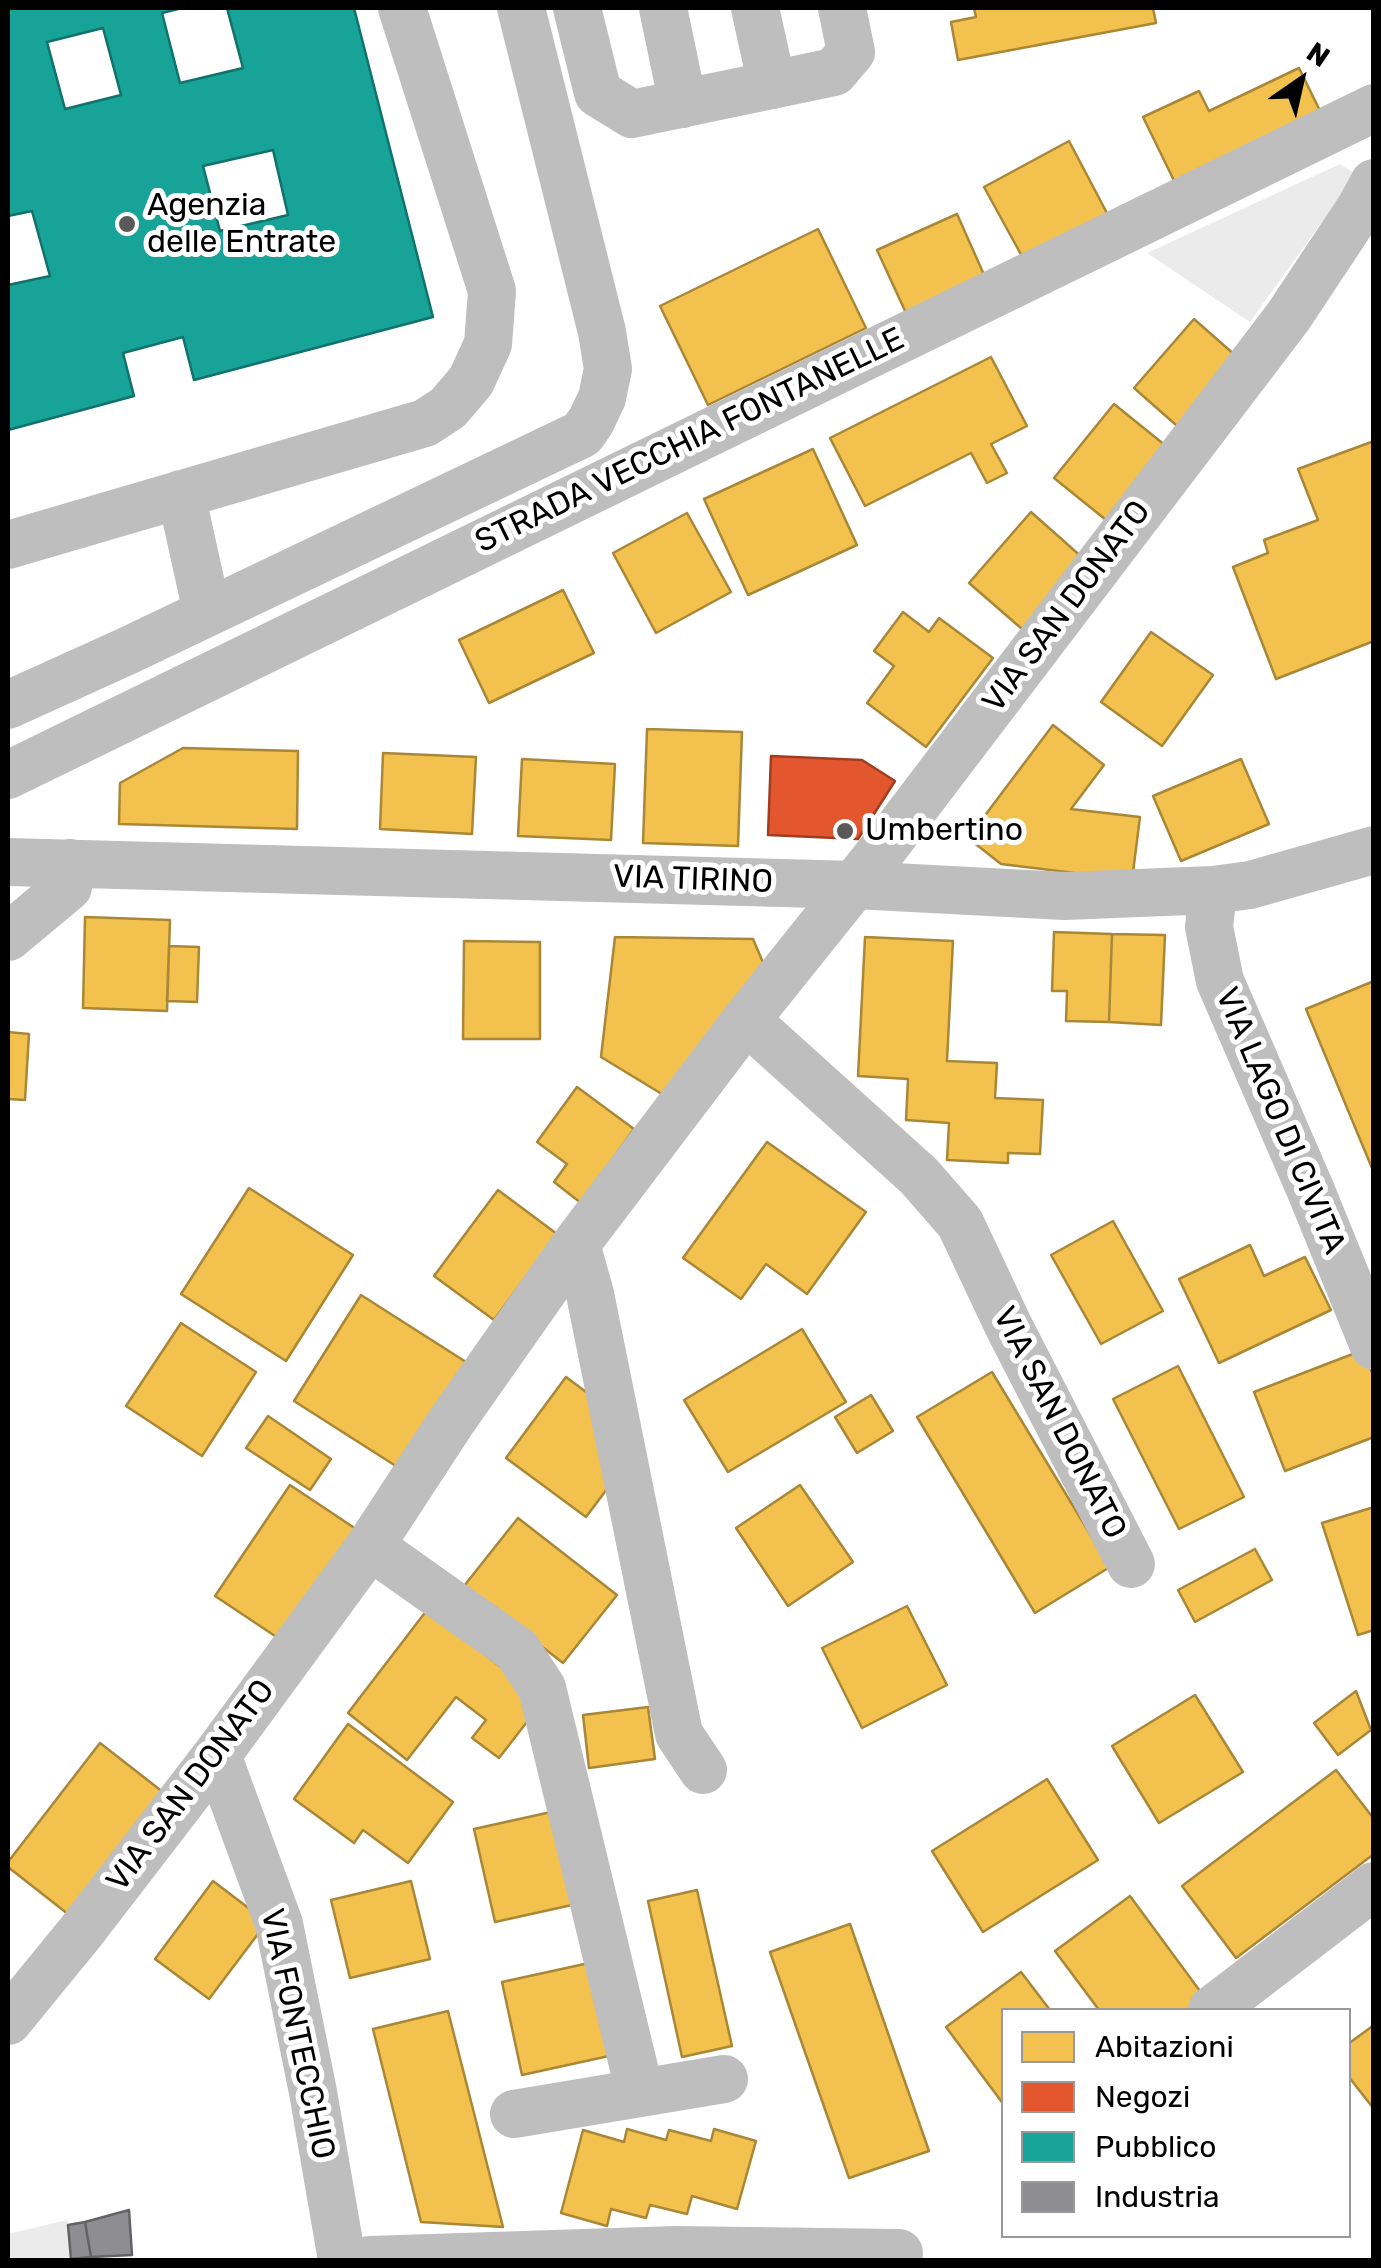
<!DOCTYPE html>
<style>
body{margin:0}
#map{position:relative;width:1381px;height:2268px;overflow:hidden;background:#fff;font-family:Rubik,sans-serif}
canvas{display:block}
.frame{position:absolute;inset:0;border:10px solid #000;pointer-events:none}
.legend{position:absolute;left:1001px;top:2008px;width:350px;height:230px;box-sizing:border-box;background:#fff;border:2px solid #999;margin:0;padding:12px 18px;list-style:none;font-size:30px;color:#000}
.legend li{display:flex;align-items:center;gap:20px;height:50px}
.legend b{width:50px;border:2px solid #999}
.north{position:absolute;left:1251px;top:30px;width:100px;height:100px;-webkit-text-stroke:8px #fff;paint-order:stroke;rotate:34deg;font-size:28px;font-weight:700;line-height:40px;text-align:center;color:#000}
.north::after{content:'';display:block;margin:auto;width:35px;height:45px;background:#000;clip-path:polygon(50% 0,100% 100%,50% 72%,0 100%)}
</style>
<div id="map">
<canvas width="1381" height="2268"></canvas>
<div class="frame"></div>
<ul class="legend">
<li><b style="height:28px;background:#f2c14e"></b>Abitazioni</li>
<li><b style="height:28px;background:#e4572e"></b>Negozi</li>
<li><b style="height:28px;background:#17a398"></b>Pubblico</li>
<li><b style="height:28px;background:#8d8d92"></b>Industria</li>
</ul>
<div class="north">N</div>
</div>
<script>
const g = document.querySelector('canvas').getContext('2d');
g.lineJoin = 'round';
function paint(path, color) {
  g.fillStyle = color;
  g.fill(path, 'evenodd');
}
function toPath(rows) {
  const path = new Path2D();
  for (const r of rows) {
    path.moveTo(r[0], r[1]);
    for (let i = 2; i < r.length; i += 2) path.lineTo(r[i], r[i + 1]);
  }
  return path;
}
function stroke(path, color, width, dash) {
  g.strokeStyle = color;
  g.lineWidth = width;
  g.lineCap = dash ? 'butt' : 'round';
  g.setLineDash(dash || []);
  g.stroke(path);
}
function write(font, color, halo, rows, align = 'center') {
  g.font = font + ' Rubik,sans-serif';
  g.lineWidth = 10;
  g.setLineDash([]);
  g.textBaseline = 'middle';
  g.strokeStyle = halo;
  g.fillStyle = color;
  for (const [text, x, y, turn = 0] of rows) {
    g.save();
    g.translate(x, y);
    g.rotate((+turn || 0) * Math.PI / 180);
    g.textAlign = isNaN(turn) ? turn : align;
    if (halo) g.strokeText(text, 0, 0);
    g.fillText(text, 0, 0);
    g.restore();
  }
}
paint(toPath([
 [1340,164,1353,172,1349,184,1250,322,1147,253],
 [67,2220,72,2260,8,2260,8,2234]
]), '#ebebeb');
const homes = toPath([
 [974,8,1153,8,1156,23,958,60,951,22,976,17,974,8],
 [1299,68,1328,127,1182,197,1143,117,1199,91,1209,111,1299,68],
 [1069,141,1108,215,1024,260,984,187,1069,141],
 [957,214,985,277,906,313,877,250,957,214],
 [818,229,866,328,708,405,660,306,818,229],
 [1194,319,1244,363,1184,432,1134,388,1194,319],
 [991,357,1027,426,991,444,1007,473,987,483,971,453,865,506,830,438,991,357],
 [1114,404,1171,450,1111,524,1054,478,1114,404],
 [1374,441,1374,641,1276,679,1233,567,1268,553,1264,540,1318,520,1298,469,1374,441],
 [813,449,857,545,748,595,704,499,813,449],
 [1031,512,1084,559,1022,629,969,583,1031,512],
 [687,513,731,592,656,633,613,553,687,513],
 [563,590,594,653,489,703,459,640,563,590],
 [903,612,929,632,939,618,993,658,926,747,867,703,894,666,874,651,903,612],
 [1151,632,1213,675,1162,746,1101,702,1151,632],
 [1053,725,1104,765,1071,809,1140,817,1132,880,1001,864,968,838,1053,725],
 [647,729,742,732,738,846,643,843,647,729],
 [183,748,298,751,297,829,119,824,120,783,183,748],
 [383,753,476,757,472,834,380,829,383,753],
 [522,759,615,764,611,840,518,836,522,759],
 [1241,759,1269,824,1181,861,1153,796,1241,759],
 [85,917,170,920,167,1011,83,1008,85,917],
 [1054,932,1112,934,1109,1022,1066,1021,1067,991,1052,991,1054,932],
 [1112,934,1165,935,1161,1025,1109,1022,1112,934],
 [615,937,753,939,765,967,670,1099,601,1057,615,937],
 [865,937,953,941,947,1061,997,1063,995,1098,1043,1100,1040,1154,1008,1153,1008,1163,947,1160,949,1123,906,1120,908,1079,858,1076,865,937],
 [464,941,540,942,540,1039,463,1039,464,941],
 [169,946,199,947,197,1002,167,1001,169,946],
 [1374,981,1374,1173,1306,1009,1374,981],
 [8,1032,29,1034,25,1100,8,1099,8,1032],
 [577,1087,634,1129,581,1203,554,1182,567,1164,537,1142,577,1087],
 [767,1142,866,1212,807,1294,766,1264,741,1299,683,1258,767,1142],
 [249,1188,353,1255,286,1361,181,1294,249,1188],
 [498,1190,557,1234,494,1320,434,1276,498,1190],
 [1113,1221,1163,1311,1101,1344,1051,1255,1113,1221],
 [1250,1245,1264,1276,1305,1257,1331,1310,1219,1363,1179,1279,1250,1245],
 [361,1295,466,1362,399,1468,294,1401,361,1295],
 [181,1323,256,1372,202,1456,126,1406,181,1323],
 [802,1329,846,1402,728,1472,684,1400,802,1329],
 [1363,1350,1374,1377,1374,1437,1285,1471,1254,1392,1363,1350],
 [1178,1366,1244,1497,1179,1529,1113,1399,1178,1366],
 [992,1372,1110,1567,1035,1613,917,1417,992,1372],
 [566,1377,605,1406,619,1473,586,1517,506,1458,566,1377],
 [871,1395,893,1431,857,1453,835,1417,871,1395],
 [268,1416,331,1459,310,1490,246,1448,268,1416],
 [290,1485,359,1531,284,1642,215,1596,290,1485],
 [800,1485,853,1562,788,1606,736,1528,800,1485],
 [1374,1507,1374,1630,1358,1635,1322,1523,1374,1507],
 [518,1518,617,1595,563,1663,464,1586,518,1518],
 [1255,1549,1272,1580,1195,1622,1178,1590,1255,1549],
 [907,1606,947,1685,862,1728,822,1648,907,1606],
 [427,1610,544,1700,499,1758,472,1738,486,1720,456,1697,407,1760,348,1713,427,1610],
 [1356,1691,1371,1730,1338,1755,1314,1723,1356,1691],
 [1195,1695,1243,1772,1159,1823,1112,1746,1195,1695],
 [648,1707,655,1759,589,1768,583,1715,648,1707],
 [348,1724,453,1802,408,1863,363,1830,354,1843,294,1799,348,1724],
 [100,1743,168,1796,73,1918,8,1867,8,1862,100,1743],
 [1336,1770,1374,1819,1374,1854,1236,1958,1182,1886,1336,1770],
 [1047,1779,1098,1860,983,1932,932,1851,1047,1779],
 [560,1810,581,1903,495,1922,474,1829,560,1810],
 [213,1881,267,1922,209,1999,155,1959,213,1881],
 [411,1881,430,1959,350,1978,331,1900,411,1881],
 [697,1890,732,2046,682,2057,648,1901,697,1890],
 [1130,1896,1211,2006,1205,2010,1099,2010,1055,1951,1130,1896],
 [850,1924,929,2151,849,2178,770,1952,850,1924],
 [589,1963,609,2056,522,2075,502,1982,589,1963],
 [1021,1972,1050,2010,1004,2010,1004,2105,946,2027,1021,1972],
 [448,2011,503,2227,421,2222,373,2029,448,2011],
 [1374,2025,1374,2109,1348,2076,1348,2044,1374,2025],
 [627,2129,666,2140,669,2130,711,2141,714,2129,756,2141,737,2209,692,2196,687,2214,650,2205,646,2218,611,2209,607,2226,561,2213,583,2130,624,2142,627,2129]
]);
paint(homes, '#f2c14e');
stroke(homes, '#a98737', 2.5);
const shops = toPath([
 [771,756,862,760,895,781,858,839,768,835,771,756]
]);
paint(shops, '#e4572e');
stroke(shops, '#a03d20', 2.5);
const public = toPath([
 [8,8,182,8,162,13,180,83,243,68,227,8,354,8,433,317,194,380,183,337,123,353,134,396,8,430,8,285,50,276,32,211,8,216,8,8],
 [103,28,121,95,65,109,47,42,103,28],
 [273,150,288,215,220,231,203,166,273,150]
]);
paint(public, '#17a398');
stroke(public, '#10726a', 2.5);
const industry = toPath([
 [129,2210,132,2255,91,2257,85,2222,129,2210],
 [85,2222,91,2257,71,2259,68,2225,85,2222]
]);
paint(industry, '#8d8d92');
stroke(industry, '#636366', 2.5);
stroke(toPath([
 [577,8,598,93,632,114,834,72,851,52,842,8],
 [663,8,683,104],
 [755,8,772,85],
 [181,494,207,612],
 [8,545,425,423,448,408,471,381,488,344,492,291,402,8],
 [8,705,127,651,582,434,591,421,602,398,608,369,602,332,521,8],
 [8,775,1374,108],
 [8,862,855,885,1065,896,1213,890,1250,885,1374,850],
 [1213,890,1209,927,1220,981,1311,1191,1374,1346],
 [8,937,68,887,71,863],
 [746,1020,919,1176,960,1223,1009,1327,1131,1564],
 [576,1244,590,1294,679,1734,703,1770],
 [370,1546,517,1650,542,1688,640,2093],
 [217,1755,279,1924,313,2092,342,2260],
 [1212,2010,1374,1886],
 [8,2021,80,1933,217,1755,370,1546,451,1422,576,1244,746,1020,883,849,1288,317,1361,207,1374,183],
 [514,2114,724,2079],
 [370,2260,676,2250,899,2253]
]), '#bebebe', 48);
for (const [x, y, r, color] of [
 [127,224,10,"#595959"],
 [845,831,10,"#595959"]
]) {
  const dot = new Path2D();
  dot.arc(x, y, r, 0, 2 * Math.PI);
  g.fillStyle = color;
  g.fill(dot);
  stroke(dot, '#fff', 4);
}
write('32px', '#000', '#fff', [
 ["Agenzia",147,206],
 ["delle Entrate",147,243],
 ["Umbertino",865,831]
], 'left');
write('32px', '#000', '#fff', [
 ["STRADA VECCHIA FONTANELLE",690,441,-26],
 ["VIA SAN DONATO",1067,607,-53],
 ["VIA TIRINO",693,880,2],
 ["VIA LAGO DI CIVITA",1280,1121,67],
 ["VIA SAN DONATO",1059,1423,63],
 ["VIA SAN DONATO",191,1786,-53],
 ["VIA FONTECCHIO",297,2034,78]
]);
</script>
